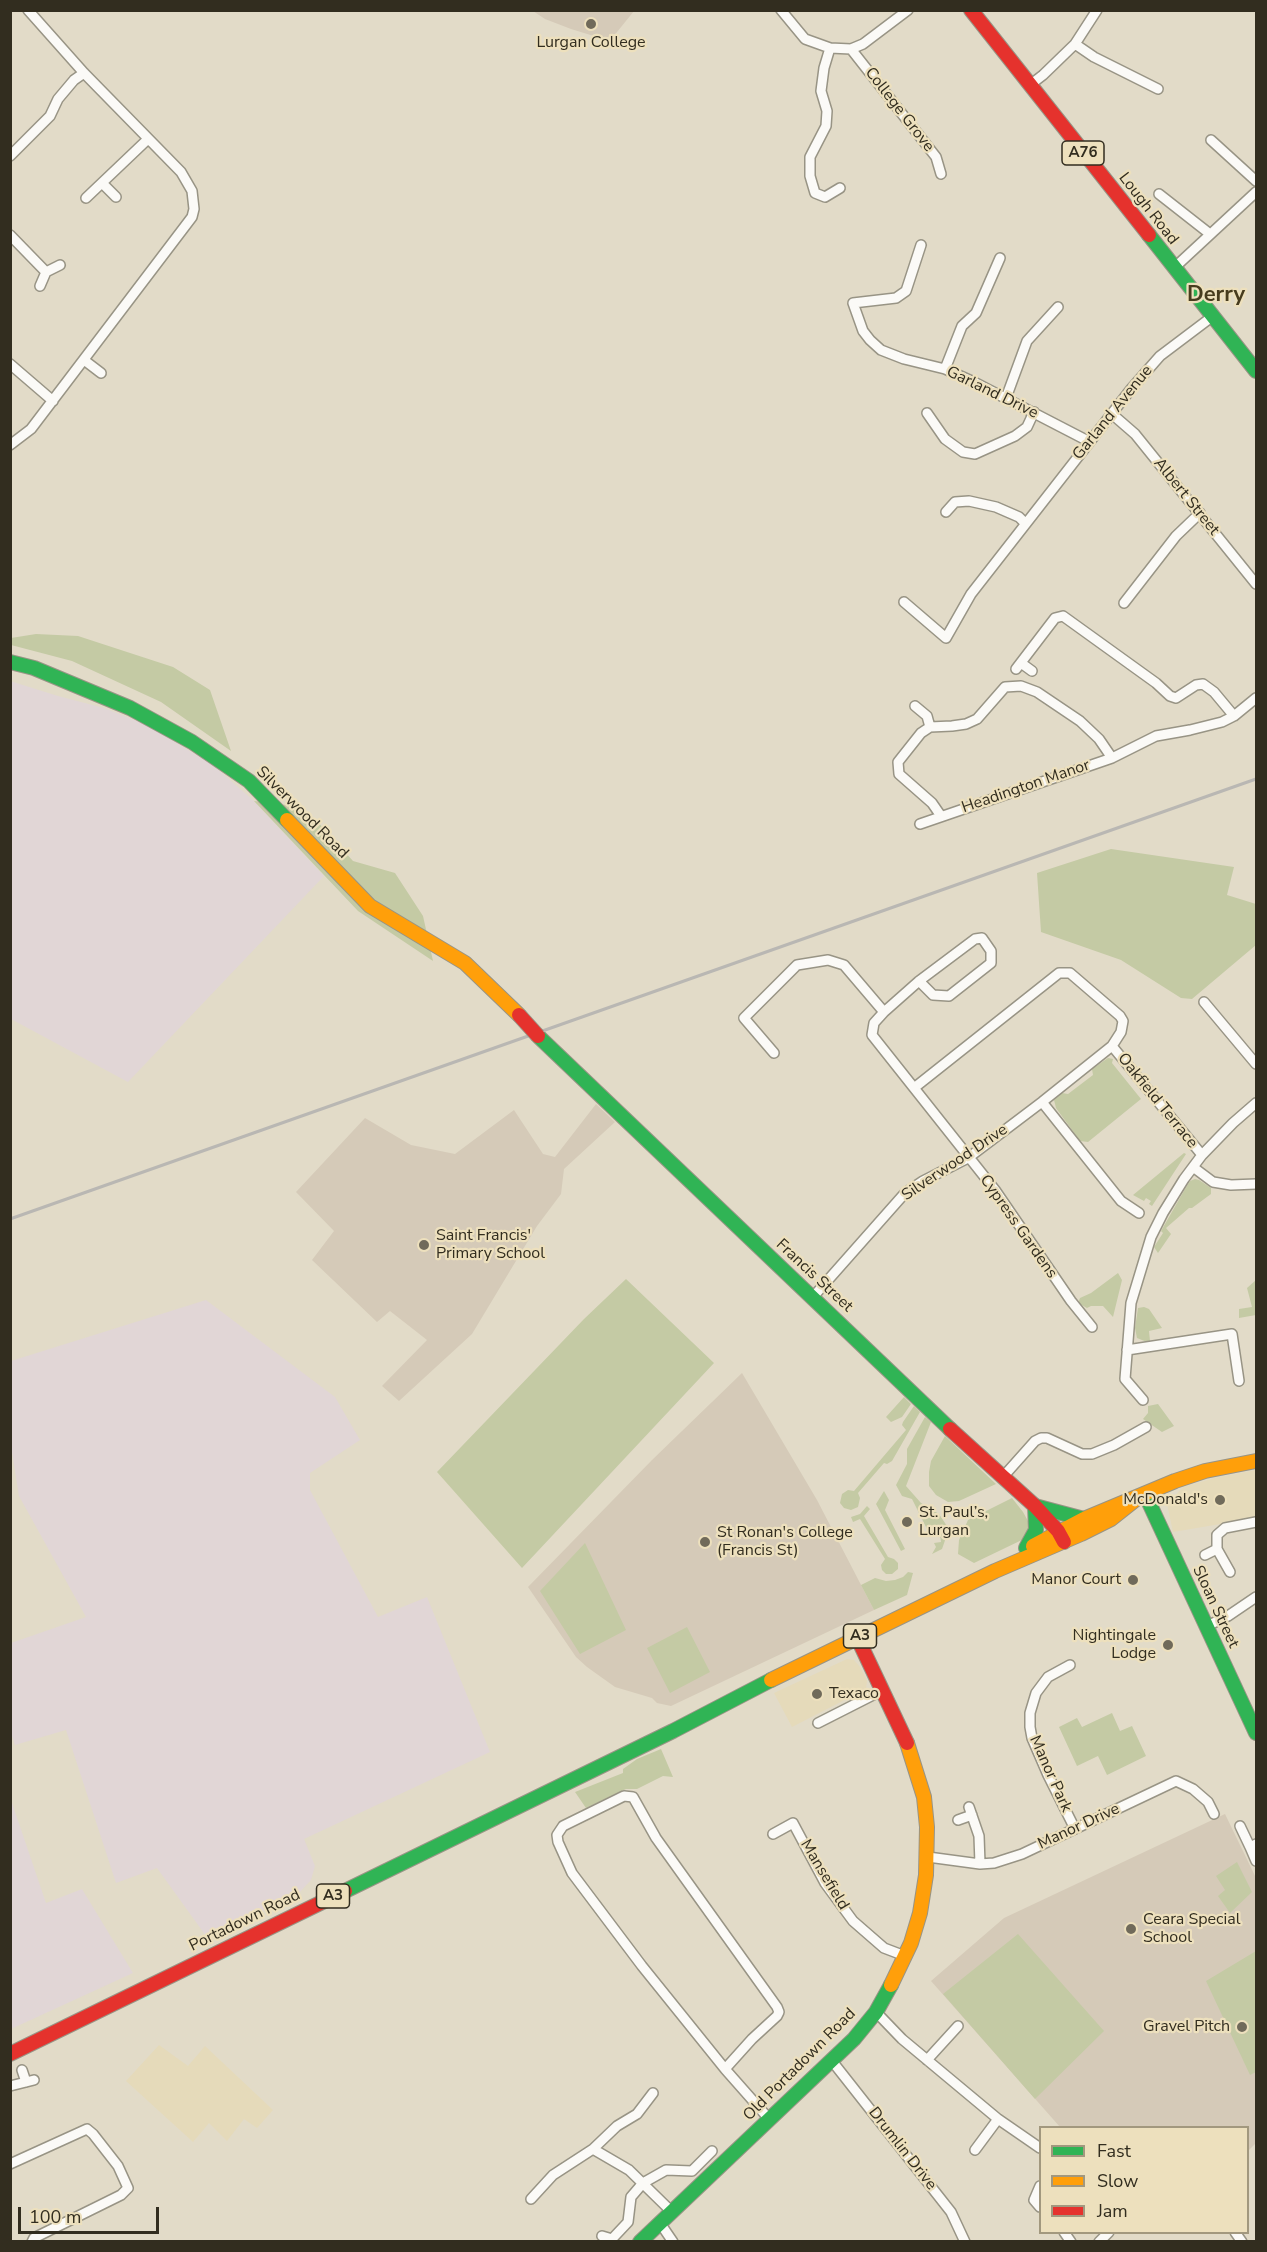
<!DOCTYPE html>
<meta charset="utf-8">
<style>
body{margin:0}
#map{position:relative;width:1267px;height:2252px;overflow:hidden;background:#e2dbc8;font-family:"Nunito Sans",sans-serif}
canvas{display:block}
.frame{position:absolute;inset:0;border:12px solid #322d1f;pointer-events:none}
.legend{position:absolute;left:1039px;top:2126px;width:210px;height:108px;box-sizing:border-box;background:#ede0bd;border:2px solid #a2987e;margin:0;padding:8px 10px;list-style:none;font-size:18px;color:#322d1f}
.legend li{display:flex;align-items:center;gap:12px;height:30px}
.legend b{width:30px;border:2px solid #a2987e}
.scale{position:absolute;left:18px;top:2207px;width:141px;height:27px;box-sizing:border-box;border:3px solid #322d1f;border-top:0;padding-left:8px;font-size:18px;line-height:21px;white-space:nowrap;color:#322d1f;-webkit-text-stroke:4px #ede0bd;paint-order:stroke}
</style>
<div id="map">
<canvas width="1267" height="2252"></canvas>
<div class="frame"></div>
<ul class="legend">
<li><b style="height:8px;background:#30b455"></b>Fast</li>
<li><b style="height:8px;background:#ff9f0a"></b>Slow</li>
<li><b style="height:8px;background:#e5322d"></b>Jam</li>
</ul>
<div class="scale">100 m</div>
</div>
<script>
const g = document.querySelector('canvas').getContext('2d');
g.lineJoin = 'round';
function paint(path, color) {
  g.fillStyle = color;
  g.fill(path, 'evenodd');
}
function toPath(rows) {
  const path = new Path2D();
  for (const r of rows) {
    path.moveTo(r[0], r[1]);
    for (let i = 2; i < r.length; i += 2) path.lineTo(r[i], r[i + 1]);
  }
  return path;
}
function stroke(path, color, width, dash) {
  g.strokeStyle = color;
  g.lineWidth = width;
  g.lineCap = dash ? 'butt' : 'round';
  g.setLineDash(dash || []);
  g.stroke(path);
}
function write(font, color, halo, rows, align = 'center') {
  g.font = font + ' "Nunito Sans",sans-serif';
  g.lineWidth = 4.5;
  g.setLineDash([]);
  g.textBaseline = 'middle';
  g.strokeStyle = halo;
  g.fillStyle = color;
  for (const [text, x, y, turn = 0] of rows) {
    g.save();
    g.translate(x, y);
    g.rotate((+turn || 0) * Math.PI / 180);
    g.textAlign = isNaN(turn) ? turn : align;
    if (halo) g.strokeText(text, 0, 0);
    g.fillText(text, 0, 0);
    g.restore();
  }
}
paint(toPath([
 [1256,1470,1256,1518,1173,1532,1167,1504,1183,1487,1215,1478],
 [847,1659,854,1660,860,1667,867,1681,866,1689,792,1727,774,1693],
 [159,2045,188,2066,205,2046,273,2110,257,2128,244,2119,227,2141,209,2123,193,2142,126,2081]
]), '#e5daba');
paint(toPath([
 [10,681,58,696,104,708,147,725,213,765,254,801,324,876,128,1082,11,1019],
 [206,1300,335,1397,360,1440,310,1473,310,1490,378,1617,427,1597,490,1752,304,1839,315,1866,311,1880,296,1896,206,1936,157,1868,116,1883,66,1730,15,1745,10,1730,11,1643,86,1617,19,1496,11,1446,11,1361],
 [11,1800,46,1903,82,1889,133,1973,11,2029]
]), '#e1d6d6');
paint(toPath([
 [533,11,634,11,613,37,597,37,571,29,545,19],
 [596,1104,615,1122,564,1169,561,1194,537,1226,472,1334,399,1401,382,1386,427,1340,390,1311,377,1322,312,1260,334,1231,296,1192,365,1118,411,1145,455,1154,514,1110,543,1154,555,1157],
 [742,1373,817,1500,874,1610,671,1706,657,1703,652,1698,615,1687,587,1667,576,1657,528,1587,652,1460],
 [1225,1814,1256,1878,1256,2143,1248,2151,1248,2128,1060,2127,931,1981,1004,1918]
]), '#d5cab8');
paint(toPath([
 [36,634,78,636,173,667,210,690,231,751,161,702,72,661,11,645,11,638],
 [254,801,295,806,315,819,353,861,395,873,423,916,433,961,358,911],
 [1111,849,1234,867,1227,895,1256,904,1256,945,1192,999,1181,998,1121,960,1041,932,1037,873],
 [1108,1058,1113,1059,1112,1063,1141,1099,1088,1142,1080,1141,1056,1108,1054,1100,1062,1093,1068,1094,1093,1075,1092,1069],
 [1184,1153,1186,1154,1152,1206,1149,1204,1151,1201,1146,1198,1144,1201,1133,1195],
 [1195,1179,1199,1180,1211,1188,1211,1194,1192,1208,1189,1208,1166,1228,1171,1234,1158,1253,1154,1247,1163,1233,1161,1231,1185,1189,1190,1181],
 [1118,1273,1122,1280,1113,1317,1103,1306,1091,1306,1087,1308,1078,1303,1080,1298,1091,1293],
 [626,1279,714,1363,522,1568,437,1472,584,1319],
 [1256,1280,1256,1315,1239,1318,1239,1309,1252,1307,1247,1288],
 [1144,1307,1149,1309,1162,1328,1149,1331,1150,1341,1147,1342,1137,1338,1135,1328,1138,1308],
 [904,1397,911,1404,902,1417,891,1422,886,1417],
 [1158,1404,1174,1426,1162,1432,1143,1419,1148,1413,1148,1406],
 [914,1406,920,1412,892,1461,887,1464,884,1463,858,1493,860,1498,858,1507,851,1510,844,1508,840,1503,842,1494,848,1490,854,1491,906,1430,902,1425,903,1422],
 [925,1417,931,1422,906,1486,921,1503,939,1514,949,1529,942,1549,932,1554,936,1547,934,1543,941,1542,940,1535,930,1535,912,1499,902,1496,896,1485,907,1464,907,1449],
 [945,1436,996,1484,959,1501,948,1502,936,1495,929,1486,929,1472,931,1461],
 [884,1491,889,1500,885,1510,905,1549,901,1551,876,1504],
 [1012,1498,1023,1512,1028,1521,1029,1528,1026,1538,974,1563,958,1554,959,1540,968,1520],
 [867,1506,870,1509,864,1516,888,1557,894,1559,898,1563,898,1569,892,1574,886,1574,882,1570,881,1565,885,1559,860,1519,853,1522,851,1517,860,1514],
 [585,1543,626,1630,580,1654,540,1591],
 [908,1572,913,1573,907,1595,874,1610,861,1585,875,1578,886,1581,895,1580,903,1577],
 [687,1627,710,1672,670,1693,647,1648],
 [1112,1713,1120,1731,1132,1726,1146,1756,1107,1775,1098,1756,1077,1766,1059,1727,1077,1718,1082,1727],
 [661,1749,673,1777,663,1776,637,1789,626,1789,586,1808,575,1792,623,1773,623,1769,637,1759],
 [1237,1862,1252,1892,1230,1913,1218,1896,1225,1890,1216,1876],
 [1018,1934,1104,2031,1035,2099,943,1994],
 [1256,1951,1256,2072,1250,2075,1206,1981]
]), '#c4caa4');
const street = toPath([
 [781,10,805,39,830,48,851,49,863,44,908,10],
 [1075,44,1094,57,1158,89],
 [830,48,824,68,821,91,827,111,826,126,810,157,810,176,815,193,825,197,840,188],
 [851,49,936,157,941,174],
 [1030,85,1043,75,1075,44,1097,10],
 [1211,140,1256,181],
 [10,156,50,116,58,99,74,80,84,73],
 [102,183,116,197],
 [1159,194,1210,234],
 [86,198,148,139],
 [10,235,46,272],
 [921,245,906,291,896,298,853,303,863,331,870,340,881,350,904,359,945,369,974,382,1090,442],
 [1174,268,1256,192],
 [40,286,46,272,60,265],
 [84,360,101,373],
 [10,364,53,401],
 [945,369,962,326,976,313,1000,258],
 [1006,398,1027,341,1058,307],
 [927,413,945,439,963,452,975,454,1015,436,1027,427,1034,412],
 [1112,414,1135,434,1256,584],
 [10,445,31,429,192,217,194,209,192,191,181,172,84,73,28,10],
 [946,512,955,502,969,501,996,507,1019,517,1025,523],
 [904,602,946,638,971,594,1131,389,1160,356,1213,316],
 [1124,603,1176,536,1200,513],
 [1021,663,1032,671],
 [1016,669,1055,618,1063,616,1156,683,1170,696,1176,698,1196,685,1203,684,1214,692,1234,716],
 [915,706,927,716,930,727],
 [941,816,932,803,899,774,898,762,921,733,930,727,952,726,966,724,977,719,1005,687,1021,686,1037,692,1080,721,1099,739,1112,758],
 [920,824,1112,758,1156,736,1190,730,1222,722,1234,716,1256,698],
 [919,981,933,995,949,996,991,963,991,951,982,938,975,939,919,981,884,1012,874,1023,872,1035,995,1190,1071,1301,1092,1327],
 [1204,1002,1256,1064],
 [1112,1046,1202,1155],
 [774,1053,744,1018,797,965,828,960,844,965,884,1012],
 [1042,1102,1121,1201,1139,1213],
 [1193,1167,1213,1182,1231,1185,1256,1184],
 [813,1297,905,1193,923,1181,968,1158,1042,1102,1112,1046,1121,1032,1123,1021,1120,1016,1070,973,1059,973,914,1088],
 [1127,1350,1232,1334,1239,1381],
 [1143,1400,1125,1379,1131,1303,1151,1237,1163,1213,1184,1179,1202,1155,1233,1123,1256,1103],
 [1002,1478,1035,1441,1041,1438,1047,1438,1082,1454,1092,1454,1114,1445,1146,1427],
 [1205,1555,1217,1549],
 [1230,1572,1217,1549,1217,1535,1225,1528,1256,1522],
 [1207,1626,1228,1616,1256,1597],
 [1070,1665,1048,1677,1036,1693,1030,1713,1030,1727,1032,1738,1048,1775,1075,1829],
 [818,1723,883,1690],
 [969,1807,979,1836,980,1864],
 [958,1820,972,1815],
 [1240,1826,1250,1847],
 [773,1834,793,1823,825,1883,853,1921,884,1948,905,1956],
 [1256,1844,1250,1847,1256,1861],
 [928,1857,980,1864,994,1863,1022,1854,1176,1781,1193,1789,1208,1802,1214,1814],
 [876,2012,902,2039,998,2119,1040,2148],
 [927,2060,958,2026],
 [832,2061,951,2212,965,2242],
 [725,2069,752,2039,777,2016,779,2012,777,2007,656,1838,633,1797,624,1796,563,1826,557,1835,558,1842,572,1873,642,1966,725,2069,770,2120],
 [22,2070,26,2082],
 [10,2086,34,2080],
 [593,2149,629,2170,672,2212],
 [975,2150,998,2119],
 [10,2164,87,2129,93,2134,118,2166,128,2188,121,2195,34,2238,32,2242],
 [1040,2186,1034,2200,1040,2207],
 [531,2199,553,2175,593,2149,617,2126,637,2114,653,2093],
 [660,2223,673,2242],
 [1064,2232,1071,2242],
 [1235,2232,1242,2242],
 [602,2236,612,2239,628,2222,631,2197,643,2183,666,2170,692,2171,712,2151],
 [1099,2242,1109,2232]
]);
const fast = toPath([
 [1149,235,1256,371],
 [10,662,34,668,130,708,192,742,249,781,287,820],
 [538,1036,950,1429],
 [1145,1494,1256,1733],
 [1026,1548,1036,1530,1035,1506,1084,1519],
 [345,1891,673,1731,771,1680],
 [640,2242,854,2039,876,2012,891,1985]
]);
const slow = toPath([
 [287,820,370,906,465,963,519,1015],
 [1033,1546,1084,1519,1175,1481,1205,1471,1256,1461],
 [771,1680,995,1571,1081,1534,1111,1519,1140,1496],
 [891,1985,911,1943,920,1913,926,1875,927,1827,924,1797,907,1743]
]);
const jam = toPath([
 [971,10,1149,235],
 [950,1429,1035,1506,1058,1531,1064,1542],
 [857,1637,907,1743],
 [10,2054,345,1891]
]);
stroke(street, '#989485', 12);
stroke(fast, '#989485', 16);
stroke(slow, '#989485', 16);
stroke(jam, '#989485', 16);
stroke(street, '#fbfaf7', 9);
stroke(fast, '#30b455', 14);
stroke(slow, '#ff9f0a', 14);
stroke(jam, '#e5322d', 14);
stroke(toPath([
 [10,1219,1256,779]
]), '#b9b7b3', 3);
const jamBridge = toPath([
 [519,1015,538,1036]
]);
stroke(jamBridge, '#989485', 16, []);
stroke(jamBridge, '#e5322d', 14);
for (const [x, y, r, color] of [
 [591,24,6,"#706a5a"],
 [424,1245,6,"#706a5a"],
 [1220,1500,6,"#706a5a"],
 [907,1522,6,"#706a5a"],
 [705,1542,6,"#706a5a"],
 [1133,1580,6,"#706a5a"],
 [1168,1645,6,"#706a5a"],
 [817,1694,6,"#706a5a"],
 [1131,1929,6,"#706a5a"],
 [1242,2027,6,"#706a5a"]
]) {
  const dot = new Path2D();
  dot.arc(x, y, r, 0, 2 * Math.PI);
  g.fillStyle = color;
  g.fill(dot);
  stroke(dot, '#ede0bd', 2);
}
for (const [x, y, w] of [
 [1083,153,42],
 [860,1636,33],
 [333,1896,33]
]) {
  const box = new Path2D();
  box.roundRect(x - w / 2, y - 12, w, 24, 4.5);
  g.fillStyle = '#ede0bd';
  g.fill(box);
  stroke(box, '#322d1f', 1.5);
}
write('bold 15px', '#322d1f', null, [
 ["A76",1083,153],
 ["A3",860,1636],
 ["A3",333,1896]
]);
write('16px', '#322d1f', '#ede0bd', [
 ["Lurgan College",591,43,"center"],
 ["Saint Francis'",436,1236],
 ["Primary School",436,1254],
 ["McDonald's",1208,1500,"right"],
 ["St. Paul’s,",919,1513],
 ["Lurgan",919,1531],
 ["St Ronan's College",717,1533],
 ["(Francis St)",717,1551],
 ["Manor Court",1121,1580,"right"],
 ["Nightingale",1156,1636,"right"],
 ["Lodge",1156,1654,"right"],
 ["Texaco",829,1694],
 ["Ceara Special",1143,1920],
 ["School",1143,1938],
 ["Gravel Pitch",1230,2027,"right"]
], 'left');
write('16px', '#322d1f', '#ede0bd', [
 ["College Grove",899,110,52],
 ["Lough Road",1148,209,52],
 ["Garland Drive",992,393,26],
 ["Garland Avenue",1113,413,-51],
 ["Albert Street",1186,497,51],
 ["Headington Manor",1026,787,-19],
 ["Silverwood Road",302,813,45],
 ["Oakfield Terrace",1157,1101,51],
 ["Silverwood Drive",955,1163,-34],
 ["Cypress Gardens",1018,1227,55],
 ["Francis Street",814,1276,43],
 ["Sloan Street",1215,1607,65],
 ["Manor Park",1050,1774,66],
 ["Manor Drive",1079,1827,-25],
 ["Mansefield",824,1875,59],
 ["Portadown Road",245,1921,-26],
 ["Old Portadown Road",800,2065,-45],
 ["Drumlin Drive",902,2149,52]
]);
write('bold 22px', '#473c1e', '#ede0bd', [
 ["Derry",1216,296]
]);
</script>
